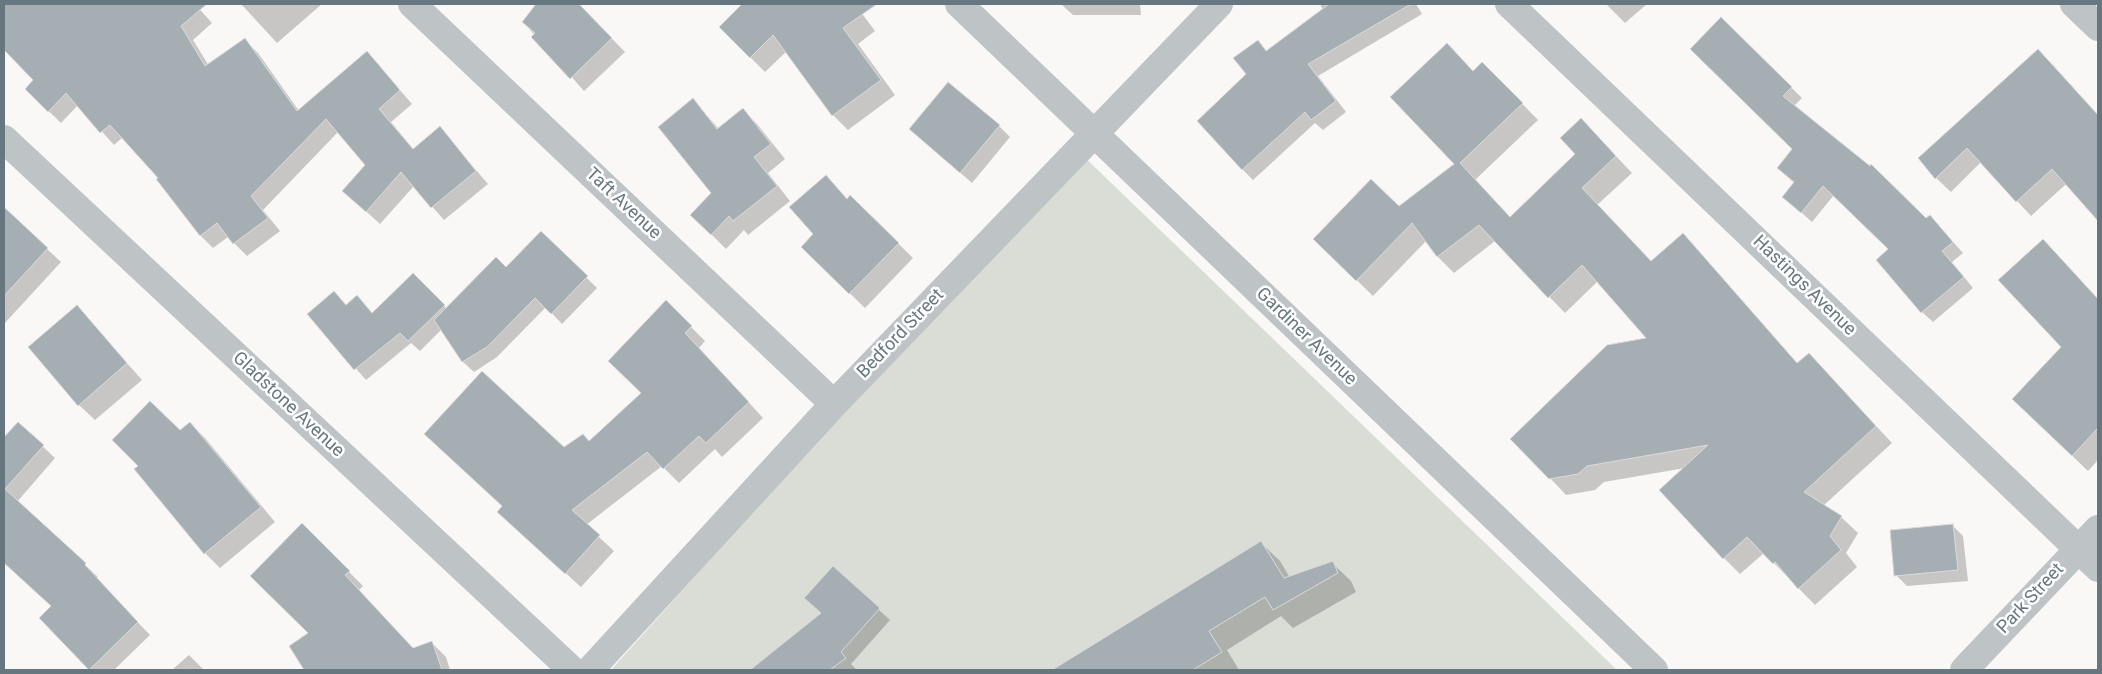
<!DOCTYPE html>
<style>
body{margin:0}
#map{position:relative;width:2102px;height:674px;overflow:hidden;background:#f9f8f6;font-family:Roboto,sans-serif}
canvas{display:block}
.frame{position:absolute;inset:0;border:5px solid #66777f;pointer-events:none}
</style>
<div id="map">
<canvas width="2102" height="674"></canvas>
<div class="frame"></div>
</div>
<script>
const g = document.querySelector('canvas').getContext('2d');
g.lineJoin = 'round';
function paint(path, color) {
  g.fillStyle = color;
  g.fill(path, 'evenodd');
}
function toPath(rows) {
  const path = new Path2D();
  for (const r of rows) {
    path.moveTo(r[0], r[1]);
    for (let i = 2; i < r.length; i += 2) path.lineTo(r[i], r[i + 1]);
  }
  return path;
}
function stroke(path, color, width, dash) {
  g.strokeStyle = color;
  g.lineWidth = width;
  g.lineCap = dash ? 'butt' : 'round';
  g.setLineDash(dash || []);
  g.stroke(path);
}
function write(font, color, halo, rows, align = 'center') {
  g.font = font + ' Roboto,sans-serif';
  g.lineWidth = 5;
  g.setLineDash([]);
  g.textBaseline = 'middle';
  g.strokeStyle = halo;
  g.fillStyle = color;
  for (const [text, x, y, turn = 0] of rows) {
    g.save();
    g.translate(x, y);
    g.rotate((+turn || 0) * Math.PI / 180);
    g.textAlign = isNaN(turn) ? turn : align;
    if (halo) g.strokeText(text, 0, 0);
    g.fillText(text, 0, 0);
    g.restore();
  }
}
paint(toPath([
 [1077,150,1617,670,611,670]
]), '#d9ddd6');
paint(toPath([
 [4,4,195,4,212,23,193,40,209,66,245,40,258,53,299,111,367,52,412,104,391,122,414,150,440,128,488,184,444,220,414,186,380,224,357,203,367,165,339,131,263,210,280,231,247,256,228,237,213,248,201,236,158,180,160,178,123,137,114,145,78,105,61,123,26,89,35,80,4,48],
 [241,4,322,4,277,43],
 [537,4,582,4,580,6,625,52,584,91,523,22],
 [743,4,870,4,860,11,875,31,858,44,895,95,848,130,833,115,787,51,765,72,720,27],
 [1061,4,1140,4,1141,15,1073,15],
 [1320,4,1416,4,1422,14,1318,76,1346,112,1323,130,1315,123,1253,180,1242,169,1248,75,1257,41,1268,52,1323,10],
 [1606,4,1647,4,1625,23],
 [1721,19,1802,98,1794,106,1926,220,1930,216,1963,253,1952,262,1973,288,1933,322,1922,312,1890,250,1834,195,1812,222,1784,197,1795,184,1778,168,1794,149],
 [2053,65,2098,115,2098,155,2031,216,1981,162,1951,192,1936,178],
 [1473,72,1499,80,1538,120,1475,180,1511,218,1597,136,1632,173,1597,205,1651,262,1683,234,1798,364,1809,354,1892,443,1823,506,1841,517,1858,533,1846,553,1857,567,1815,605,1764,553,1740,574,1724,558,1685,468,1604,482,1595,490,1566,495,1550,478,1649,339,1598,281,1565,313,1495,241,1454,273,1438,257,1426,241,1373,296,1314,238,1399,208,1456,164],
 [693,100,719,129,743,110,757,124,785,159,768,173,790,201,748,235,744,230,726,249,706,229,712,193],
 [999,126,1010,137,972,183,910,129],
 [851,197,913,258,865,308,802,247],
 [6,211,61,262,4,324,4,213],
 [541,233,597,288,562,324,546,307,497,357,474,372,463,362,442,329,420,351,411,343,366,380,308,314,334,292,347,306,357,297,373,314,413,275,447,309,506,268],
 [2058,256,2098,300,2098,460,2088,471,2013,399,2063,347],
 [666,302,705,341,699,348,763,418,722,457,715,449,679,483,662,466,586,525,614,551,581,587,513,526,564,449,590,442,642,393],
 [77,307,142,380,95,420,79,405],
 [18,423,55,458,17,502,98,577,96,579,150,635,114,670,91,670,41,618,53,607,4,562,4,439],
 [190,423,205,438,275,522,220,568,205,553,135,469],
 [302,525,363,586,359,590,413,649,431,642,446,657,450,670,349,670,346,663,334,670,307,670,303,666,310,634],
 [1952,525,1963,536,1968,581,1907,586,1896,575],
 [1261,543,1280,561,1290,578,1332,563,1351,581,1356,592,1293,628,1281,616,1227,650,1239,670,1055,670],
 [833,568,890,620,851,664,856,669,854,670,773,670,765,660,823,614],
 [189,655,204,670,172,670]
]), '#0003');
const building = toPath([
 [4,4,207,4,181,26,205,66,245,38,297,111,367,51,400,90,379,109,413,149,440,126,476,171,431,208,401,172,366,212,342,191,365,165,326,119,251,196,268,218,233,244,217,223,200,236,156,179,158,178,110,125,100,133,66,93,48,112,25,89,33,80,4,50,4,4],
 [536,4,579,4,612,38,570,79,531,37,535,33,522,22,536,4],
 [742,4,877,4,843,28,881,80,832,116,773,35,750,58,719,27,742,4],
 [1329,4,1411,4,1308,64,1336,101,1311,120,1305,112,1242,170,1197,121,1246,74,1233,58,1258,40,1266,51,1329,4],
 [1721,17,1792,87,1783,96,1870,166,1871,164,1926,218,1930,215,1953,242,1942,251,1964,277,1921,313,1876,260,1888,249,1823,186,1801,213,1782,197,1794,182,1777,168,1792,149,1690,49,1721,17],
 [1447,43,1473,71,1482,62,1523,103,1460,163,1510,217,1575,154,1560,138,1581,118,1616,156,1582,188,1651,261,1683,233,1797,363,1809,353,1876,426,1804,492,1842,516,1830,536,1841,550,1798,589,1775,562,1773,564,1747,537,1723,559,1659,490,1708,445,1587,466,1578,474,1549,479,1510,439,1607,345,1646,338,1582,265,1548,298,1479,225,1437,257,1412,223,1356,281,1313,239,1371,179,1399,206,1454,164,1390,97,1447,43],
 [2038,49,2098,115,2098,221,2052,169,2016,202,1967,148,1935,179,1918,158,2038,49],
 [948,82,1000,125,960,173,909,129,948,82],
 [693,98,717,129,743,108,771,144,754,157,777,186,733,221,729,216,711,235,690,215,711,193,658,127,693,98],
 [826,175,847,199,850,195,899,243,849,294,801,247,813,234,789,207,826,175],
 [4,207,48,248,4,296,4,207],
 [541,231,588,276,551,314,535,298,487,347,462,362,434,320,496,257,506,267,541,231],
 [2043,239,2098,299,2098,428,2072,456,2012,399,2061,347,1998,280,2043,239],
 [413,273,445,305,408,341,400,333,354,370,307,314,334,291,346,305,357,295,372,313,413,273],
 [666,300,692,326,685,333,749,402,706,443,699,436,663,469,647,452,572,510,600,535,565,574,497,512,502,506,424,434,482,371,564,447,583,434,589,441,641,393,608,361,666,300],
 [77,305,127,363,78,406,28,347,77,305],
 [150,401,180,430,190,422,261,507,204,554,134,469,138,466,112,440,150,401],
 [18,422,44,445,5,489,86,563,85,565,138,622,89,670,39,618,51,606,4,563,4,437,18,422],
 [302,523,350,571,345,575,413,648,432,641,442,670,304,670,289,646,308,633,250,576,302,523],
 [1953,524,1958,570,1894,576,1890,530,1953,524],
 [1261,541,1284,578,1333,561,1338,573,1273,610,1265,597,1209,631,1222,652,1193,670,1052,670,1261,541],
 [833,566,880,608,841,652,846,658,830,670,750,670,821,613,804,598,833,566]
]);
paint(building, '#a5afb3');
stroke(building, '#dadad9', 1);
stroke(toPath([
 [412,4,834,404],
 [959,4,1654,670],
 [1509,4,2098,568],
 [2074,4,2098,27],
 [4,139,572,670],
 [590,670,834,404,1219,4],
 [1964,670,2098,529]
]), '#bec3c6', 28);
write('18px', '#66777f', '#fff', [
 ["Taft Avenue",623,204,43],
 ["Hastings Avenue",1804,286,44],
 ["Bedford Street",901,334,-46],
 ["Gardiner Avenue",1306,337,44],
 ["Gladstone Avenue",288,405,43],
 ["Park Street",2031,599,-47]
]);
</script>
